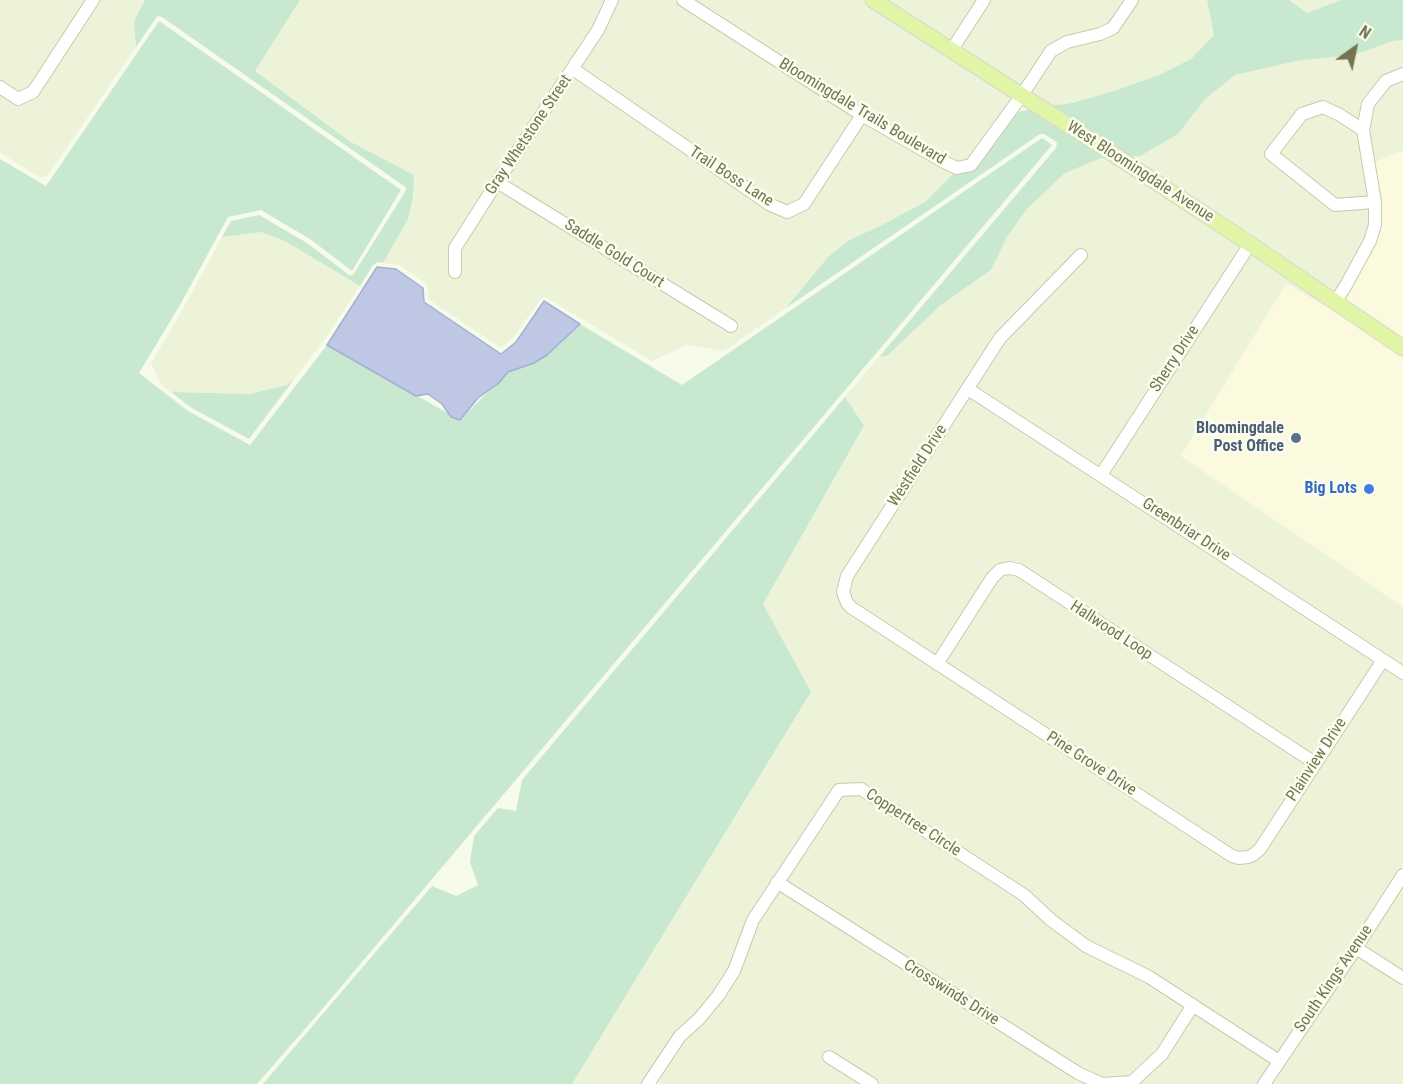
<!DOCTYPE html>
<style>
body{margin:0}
#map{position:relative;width:1403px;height:1084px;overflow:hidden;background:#f7fbe9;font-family:"Roboto Condensed",sans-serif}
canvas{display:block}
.north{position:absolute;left:1325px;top:18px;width:60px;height:60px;-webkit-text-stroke:4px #fafef0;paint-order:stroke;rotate:33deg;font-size:16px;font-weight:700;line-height:24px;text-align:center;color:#74744e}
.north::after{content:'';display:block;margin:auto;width:21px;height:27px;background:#74744e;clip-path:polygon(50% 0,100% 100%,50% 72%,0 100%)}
</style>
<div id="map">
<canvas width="1403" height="1084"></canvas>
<div class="north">N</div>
</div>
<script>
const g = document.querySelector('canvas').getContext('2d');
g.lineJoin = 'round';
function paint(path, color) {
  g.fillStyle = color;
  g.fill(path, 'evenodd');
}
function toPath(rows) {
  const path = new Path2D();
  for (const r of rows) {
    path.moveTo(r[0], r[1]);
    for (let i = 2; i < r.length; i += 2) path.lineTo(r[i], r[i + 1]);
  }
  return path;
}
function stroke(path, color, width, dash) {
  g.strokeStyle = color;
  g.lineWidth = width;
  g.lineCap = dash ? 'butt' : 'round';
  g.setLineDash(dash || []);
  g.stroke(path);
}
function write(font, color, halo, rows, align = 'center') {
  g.font = font + ' "Roboto Condensed",sans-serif';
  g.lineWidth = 5;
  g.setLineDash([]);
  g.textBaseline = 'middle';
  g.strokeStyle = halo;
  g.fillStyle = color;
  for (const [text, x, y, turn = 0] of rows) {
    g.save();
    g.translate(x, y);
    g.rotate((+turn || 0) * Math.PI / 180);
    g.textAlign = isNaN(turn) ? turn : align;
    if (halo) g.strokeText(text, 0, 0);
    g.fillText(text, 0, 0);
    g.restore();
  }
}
paint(toPath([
 [0,0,87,0,29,88,18,92,0,80],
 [99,0,145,0,134,21,136,47,48,175,41,178,0,153,0,94,34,100,39,95,38,92],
 [300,0,607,0,593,28,449,249,450,278,460,277,460,249,498,189,733,334,739,324,504,180,574,77,766,209,789,217,863,122,954,173,925,202,880,226,849,240,828,257,786,308,724,351,686,345,652,361,545,297,541,299,513,338,501,348,428,299,428,287,426,284,399,265,383,263,408,219,414,175,349,141,255,71],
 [618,0,673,0,854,117,800,199,787,206,772,199,580,68],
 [694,0,862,0,1014,97,966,161,958,162,865,110],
 [884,0,978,0,950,43],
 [990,0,1126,0,1110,24,1099,29,1067,36,1021,88,959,48],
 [1138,0,1207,0,1214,35,1191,59,1159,75,1114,91,1072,103,1048,106,1030,93,1055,55,1069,47,1117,31],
 [1289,0,1341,0,1307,13],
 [1403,40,1403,68,1359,121,1343,110,1325,101,1321,101,1267,150,1332,209,1370,208,1370,224,1365,239,1334,294,1126,156,1178,134,1205,99,1235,75,1296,61,1354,55,1393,41],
 [1403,80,1403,151,1374,162,1369,131,1370,129,1369,127,1373,106,1389,85],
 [1322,113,1337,120,1358,134,1369,197,1338,199,1278,152,1305,118],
 [1104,157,1242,246,1100,467,976,386,1005,341,1088,255,1081,247,1008,321,840,580,838,594,839,601,849,613,1229,861,1245,865,1253,862,1384,667,1403,680,1403,865,1352,945,1278,1054,1152,972,1089,941,1054,916,1027,890,864,784,839,784,714,993,642,1084,572,1084,811,693,763,604,864,427,845,397,879,357,887,356,941,305,991,270,1007,237,1027,209,1065,173],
 [261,232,285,241,360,286,323,342,295,378,287,385,249,394,171,392,160,383,151,363,184,307,222,237],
 [1251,252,1332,307,1331,310,1286,284,1181,456,1403,607,1403,666,1109,473],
 [969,396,1375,662,1314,756,1022,566,1016,563,1009,562,935,656,855,604,851,599,848,591,852,578],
 [1008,574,1016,576,1308,765,1256,845,1247,852,1235,851,944,662,996,581,1002,575],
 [859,794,1020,900,1047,925,1083,951,1146,982,1185,1007,1158,1051,1130,1076,1103,1078,1081,1068,785,880,841,795],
 [1403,884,1403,972,1364,946],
 [779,890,1088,1084,882,1084,828,1049,822,1059,861,1084,661,1084,656,1081,684,1039,702,1023,757,922],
 [1357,955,1403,985,1403,1084,1271,1084],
 [1194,1012,1271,1063,1258,1084,1138,1084]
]), '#edf3d8');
paint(toPath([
 [1403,151,1403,341,1342,300,1380,226,1381,197,1374,162],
 [1286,283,1330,309,1332,307,1403,355,1403,607,1181,456]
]), '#fbf9de');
paint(toPath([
 [145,0,300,0,255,71,349,141,414,175,413,196,408,219,383,263,378,262,373,265,360,286,285,241,261,232,222,237,231,221,259,215,307,243,349,275,353,275,405,192,406,188,404,186,162,17,158,16,156,18,136,47,134,21],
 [1207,0,1289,0,1307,13,1341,0,1403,0,1403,40,1393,41,1354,55,1296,61,1235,75,1205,99,1178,134,1140,156,1126,156,1048,106,1072,103,1114,91,1159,75,1191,59,1214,35],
 [159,21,401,190,352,271,310,239,261,210,228,217,180,305,139,373,188,411,250,445,327,345,460,420,508,372,547,355,580,324,682,385,1042,138,1052,145,318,1014,257,1084,0,1084,0,159,46,186],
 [1032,109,1104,157,1065,173,1027,209,1007,237,991,270,941,305,887,356,879,357,1056,148,1057,143,1055,141,1044,134,1040,134,786,308,828,257,849,240,880,226,925,202,954,173,958,173,972,171,976,168,1016,112],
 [295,378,249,439,190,407,171,392,249,394,287,385],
 [845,397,864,426,763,604,811,692,572,1084,263,1084,432,886,456,896,478,885,470,862,474,836,498,808,516,811,522,780]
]), '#c8e8d0');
const water = toPath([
 [377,267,396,269,423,288,424,302,501,354,516,342,544,301,580,324,547,355,534,363,508,372,499,383,478,398,460,420,451,417,442,404,428,394,416,396,327,345,377,267]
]);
paint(water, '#bec7e4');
stroke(water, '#a5afd5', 1.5);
const minor = toPath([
 [683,0,862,115,944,162,957,168,971,165,1022,95,1051,51,1067,42,1100,34,1113,28,1132,0],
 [951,51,984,0],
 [573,69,769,204,787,212,804,204,862,115],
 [0,87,18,99,33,92,93,0],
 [1363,130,1340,115,1323,107,1302,114,1271,154,1335,205,1375,202],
 [497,182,731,326],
 [1081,255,1000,338,847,576,843,592,847,603,852,608,1232,856,1239,858,1248,857,1253,855,1260,849,1383,660],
 [455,272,455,248,497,182,598,30,612,0],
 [1335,302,1345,287,1370,241,1375,225,1375,202,1363,130,1368,104,1386,81,1403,74],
 [968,389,1403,673],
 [1101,475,1250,244],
 [937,664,992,578,1000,570,1009,568,1019,570,1315,763],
 [777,882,1078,1073,1102,1084,1132,1082],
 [1356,948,1403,978],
 [829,1057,872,1084],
 [1132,1082,1162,1054,1193,1005],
 [648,1084,680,1036,698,1020,718,996,734,971,753,920,839,790,861,789,1024,895,1051,920,1086,946,1149,977,1279,1061],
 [1264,1084,1356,948,1403,875]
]);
const major = toPath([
 [873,0,1107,150,1250,244,1403,348]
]);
stroke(minor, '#c8caad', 14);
stroke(major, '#d8d8cd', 17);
stroke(minor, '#fff', 12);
stroke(major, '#e0f5a6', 15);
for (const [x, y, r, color] of [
 [1296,438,6,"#5c6f8a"],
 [1369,489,6,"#3f7fe0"]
]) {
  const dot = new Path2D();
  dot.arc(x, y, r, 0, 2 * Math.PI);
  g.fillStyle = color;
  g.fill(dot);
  stroke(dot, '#fafef0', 2);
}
write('16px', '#74744e', '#fafef0', [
 ["Bloomingdale Trails Boulevard",862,112,31],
 ["Gray Whetstone Street",529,135,-56],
 ["West Bloomingdale Avenue",1140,172,33],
 ["Trail Boss Lane",731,177,33],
 ["Saddle Gold Court",614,254,32],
 ["Sherry Drive",1175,359,-57],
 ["Westfield Drive",918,466,-57],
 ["Greenbriar Drive",1186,530,33],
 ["Hallwood Loop",1111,631,33],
 ["Plainview Drive",1317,760,-57],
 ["Pine Grove Drive",1091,764,33],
 ["Coppertree Circle",913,823,33],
 ["South Kings Avenue",1334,979,-56],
 ["Crosswinds Drive",951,993,32]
]);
write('bold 16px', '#4e5e75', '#fafef0', [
 ["Bloomingdale",1284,429],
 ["Post Office",1284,447]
], 'right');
write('bold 16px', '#366cbe', '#fafef0', [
 ["Big Lots",1357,489]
], 'right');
</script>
